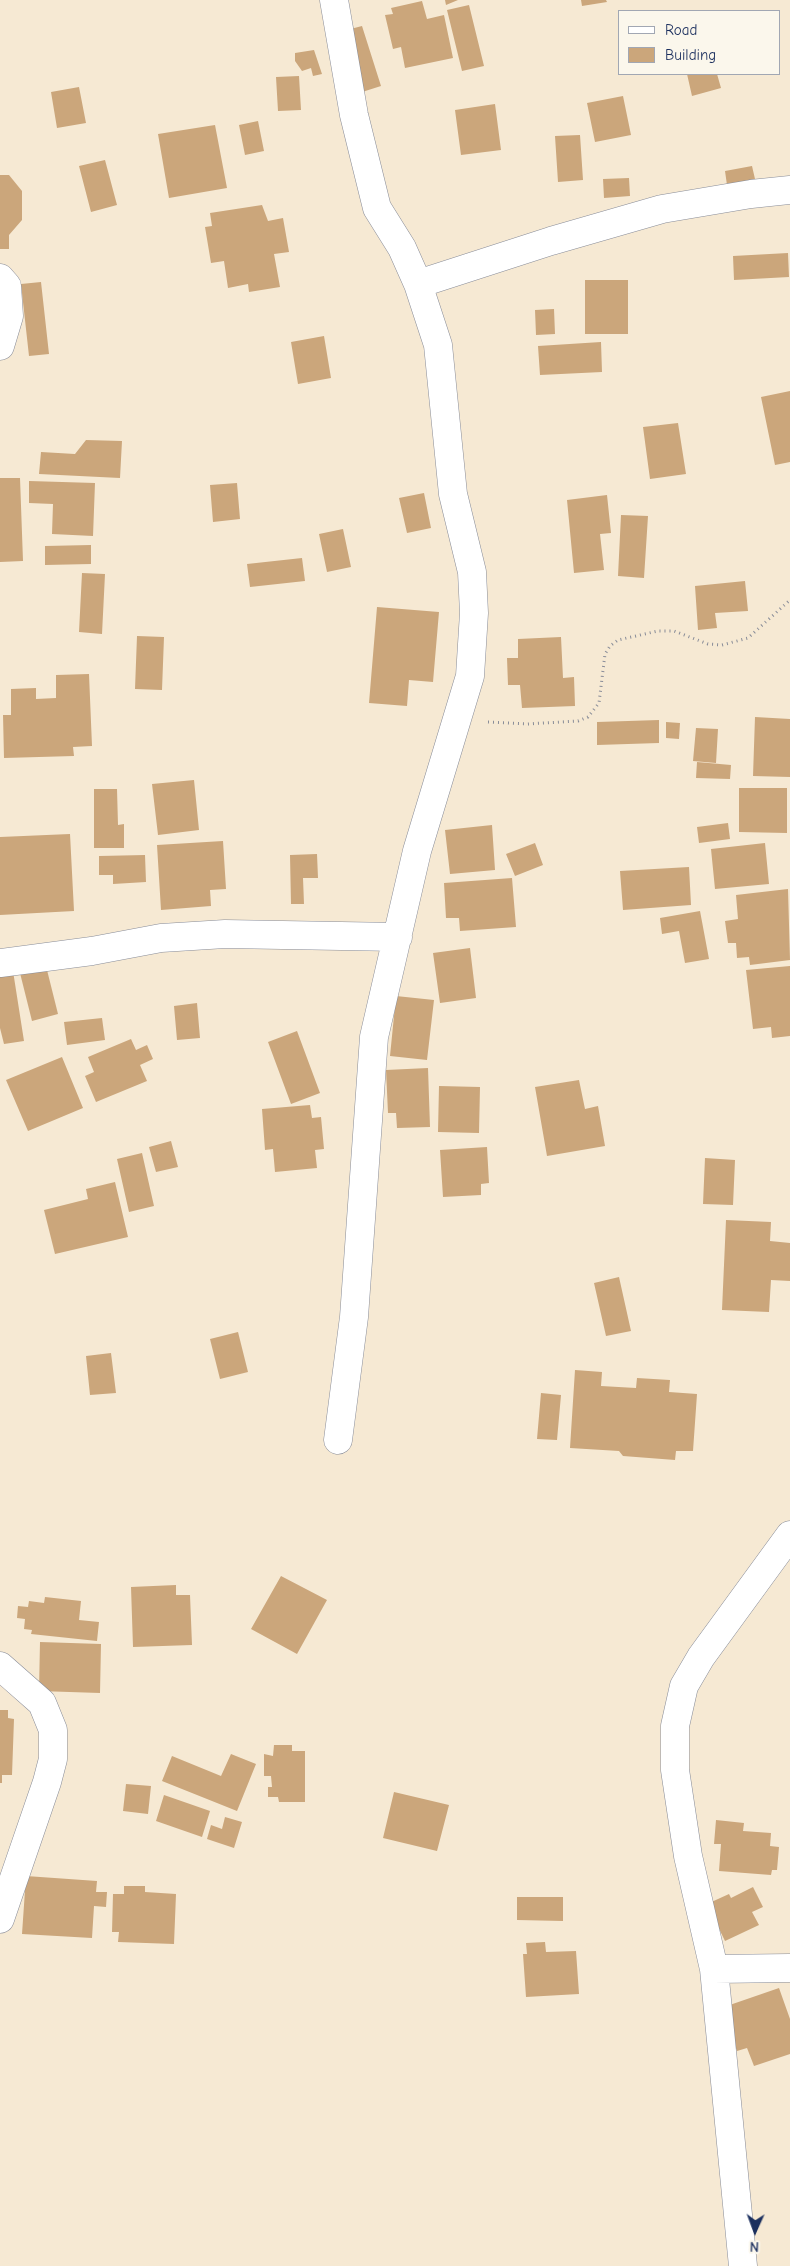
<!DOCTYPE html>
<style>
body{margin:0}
#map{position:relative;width:790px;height:2266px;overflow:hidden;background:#f6e9d3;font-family:"Comic Neue",sans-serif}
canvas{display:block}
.legend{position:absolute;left:618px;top:10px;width:162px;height:65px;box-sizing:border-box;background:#fbf7ec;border:1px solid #a1a7b3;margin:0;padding:6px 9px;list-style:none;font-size:15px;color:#1b2f5e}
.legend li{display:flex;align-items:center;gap:10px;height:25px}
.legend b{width:25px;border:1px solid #a1a7b3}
.north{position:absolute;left:730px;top:2206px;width:50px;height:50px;-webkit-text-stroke:4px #fbf7ec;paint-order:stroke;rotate:182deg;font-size:14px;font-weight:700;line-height:20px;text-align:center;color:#1b2f5e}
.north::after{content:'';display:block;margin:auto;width:18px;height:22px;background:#1b2f5e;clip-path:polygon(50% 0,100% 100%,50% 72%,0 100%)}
</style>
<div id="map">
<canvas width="790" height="2266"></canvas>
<ul class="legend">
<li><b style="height:6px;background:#fff"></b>Road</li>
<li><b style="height:14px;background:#cba67b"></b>Building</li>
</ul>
<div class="north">N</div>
</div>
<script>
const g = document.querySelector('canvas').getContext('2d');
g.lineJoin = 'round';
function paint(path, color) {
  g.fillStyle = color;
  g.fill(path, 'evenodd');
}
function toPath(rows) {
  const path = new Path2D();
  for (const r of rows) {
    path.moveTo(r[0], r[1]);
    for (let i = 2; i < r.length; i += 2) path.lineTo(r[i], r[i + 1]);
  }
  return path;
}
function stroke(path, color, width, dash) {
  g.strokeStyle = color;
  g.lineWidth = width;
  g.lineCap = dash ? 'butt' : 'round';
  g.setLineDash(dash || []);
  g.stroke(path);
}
paint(toPath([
 [445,0,458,0,446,5],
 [581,0,606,0,607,2,582,6],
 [422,1,427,19,444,15,453,58,405,68,401,47,393,49,385,15,393,14,391,8],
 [469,5,484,66,462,71,447,10],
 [362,26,381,86,359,93,339,32],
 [314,50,322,74,313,76,311,68,302,71,295,61,295,53],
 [687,74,717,74,721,88,692,96],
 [299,76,301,110,278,111,276,77],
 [79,87,86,123,57,128,51,92],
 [623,96,631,135,595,142,587,103],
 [495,104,501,150,461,155,455,110],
 [258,121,264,151,245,155,239,125],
 [215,125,227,188,169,198,158,134],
 [580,135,583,180,558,182,555,136],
 [105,160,117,205,91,212,79,166],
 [752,166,755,179,727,185,725,171],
 [0,175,9,175,22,191,22,220,9,235,9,249,0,249],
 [629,178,630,196,604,198,603,179],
 [262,205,268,221,283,218,289,252,274,254,280,287,249,292,248,284,228,288,224,261,211,263,205,227,212,226,210,213],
 [788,253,789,277,734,280,733,256],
 [585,280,628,280,628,334,585,334],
 [41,282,49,354,29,356,21,284],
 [554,309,555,334,536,335,535,310],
 [324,336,331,378,298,384,291,342],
 [601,342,602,372,540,375,538,346],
 [790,391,790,462,775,465,761,397],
 [678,423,686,474,650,479,643,427],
 [86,440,122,441,120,478,39,474,41,452,75,454],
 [0,478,20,478,23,561,0,562],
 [29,481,95,483,93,536,52,534,53,504,29,503],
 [237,483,240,519,213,522,210,485],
 [424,493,431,528,407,533,399,498],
 [607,495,611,533,600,534,604,570,574,573,567,500],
 [621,515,648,516,644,578,618,576],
 [343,529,351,567,327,572,319,534],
 [91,545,91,564,45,565,45,546],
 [302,558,305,581,250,587,247,564],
 [82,573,105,574,102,634,79,632],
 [745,581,748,611,715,613,717,628,698,630,695,586],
 [377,607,439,612,433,682,409,680,407,706,369,703],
 [137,636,164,637,162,690,135,689],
 [561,637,563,678,574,677,575,706,522,708,520,685,508,685,507,658,518,658,518,639],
 [89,674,92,746,73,747,74,756,4,758,3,715,11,715,11,689,36,688,36,699,56,698,56,675],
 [755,717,790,719,790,777,753,776],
 [659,720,659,743,597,745,597,722],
 [666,722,680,723,679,739,666,738],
 [696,728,718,729,716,763,693,761],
 [697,762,731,765,730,779,696,778],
 [194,780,199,830,158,835,152,784],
 [739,788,787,788,787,833,739,832],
 [94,789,117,789,118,825,124,824,124,848,94,848],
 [728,823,730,839,699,843,697,827],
 [492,825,495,870,450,874,445,830],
 [70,834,74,911,0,915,0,837],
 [223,841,226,889,210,890,211,906,161,910,157,845],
 [535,843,543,865,515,876,506,854],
 [765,843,769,884,715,889,711,849],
 [317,854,318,878,303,878,304,904,291,904,290,855],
 [145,855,146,882,113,884,113,875,99,875,99,856],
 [689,867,691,905,623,910,620,871],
 [512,878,516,927,460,931,459,918,446,918,444,883],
 [788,889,790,960,750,965,749,957,737,958,736,943,728,943,725,921,738,919,736,895],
 [700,911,709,959,685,963,679,931,662,934,660,918],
 [470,948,476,998,440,1003,433,953],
 [45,962,58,1014,32,1021,19,969],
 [790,966,790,1036,772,1038,771,1027,753,1029,746,970],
 [13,971,24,1041,4,1044,0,1028,0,973],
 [396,996,434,1000,427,1060,390,1056],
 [197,1003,200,1038,177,1040,174,1006],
 [102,1018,105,1040,67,1045,64,1022],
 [297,1031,320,1093,291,1104,268,1042],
 [131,1039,136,1050,147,1045,153,1059,140,1065,147,1081,96,1102,85,1076,94,1072,88,1057],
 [62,1057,83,1108,28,1131,6,1080],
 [428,1068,430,1127,397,1128,396,1113,388,1113,386,1070],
 [579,1080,585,1109,598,1106,605,1146,547,1156,535,1087],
 [439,1086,480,1087,479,1133,438,1132],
 [310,1105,312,1118,321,1117,324,1149,315,1150,317,1168,275,1172,273,1149,265,1150,262,1109],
 [171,1141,178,1167,156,1172,149,1147],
 [487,1147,489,1183,481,1184,481,1195,443,1197,440,1150],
 [142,1153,154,1206,129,1212,117,1159],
 [705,1158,735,1160,733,1205,703,1204],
 [115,1182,128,1237,55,1254,44,1210,88,1199,86,1189],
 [726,1220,771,1222,770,1241,790,1243,790,1281,771,1280,769,1312,722,1310],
 [619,1277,631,1331,606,1336,594,1283],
 [238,1332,248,1372,220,1379,210,1339],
 [111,1353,116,1393,90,1395,86,1356],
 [575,1370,602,1372,601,1386,636,1388,637,1378,670,1380,669,1392,697,1394,693,1451,676,1451,675,1460,623,1456,619,1451,570,1448],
 [541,1393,561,1395,557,1440,537,1439],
 [281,1576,327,1600,297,1654,251,1629],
 [176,1585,176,1595,190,1595,192,1645,133,1647,131,1587],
 [45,1597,81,1601,79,1620,99,1622,97,1641,31,1634,32,1630,24,1629,25,1619,17,1618,18,1606,28,1607,29,1601,44,1603],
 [40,1642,101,1644,100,1693,39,1691],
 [0,1710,8,1710,8,1718,14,1719,12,1775,2,1775,2,1783,0,1783],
 [274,1745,292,1745,292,1751,305,1751,305,1802,279,1802,278,1797,268,1797,268,1787,272,1787,271,1776,264,1776,264,1754,273,1756],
 [231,1754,256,1764,237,1811,162,1781,172,1756,221,1776],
 [126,1784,151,1786,148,1814,123,1811],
 [394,1792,449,1805,437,1851,383,1838],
 [164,1795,210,1811,202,1837,156,1821],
 [225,1817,242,1822,234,1848,207,1839,211,1825,222,1829],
 [716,1820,744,1823,743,1831,771,1833,770,1846,779,1847,777,1870,772,1870,771,1875,719,1871,721,1844,714,1844],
 [26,1876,97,1881,96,1892,107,1892,106,1907,94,1906,92,1938,22,1934],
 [124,1886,145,1886,145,1892,176,1894,174,1944,118,1942,119,1932,112,1932,113,1894,124,1894],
 [753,1887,763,1907,752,1912,759,1925,725,1941,707,1904,729,1894,731,1898],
 [517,1897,563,1897,563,1921,517,1920],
 [545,1942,546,1952,576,1951,579,1994,526,1997,523,1954,527,1954,526,1943],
 [779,1988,790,2019,790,2054,754,2066,747,2048,737,2051,721,2008]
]), '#cba67b');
const street = toPath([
 [334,0,354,115,377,208,402,248,418,284,438,345,453,494,472,572,474,613,470,676,417,851,374,1037,354,1317,338,1440],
 [0,278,7,286,9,316,0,346],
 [418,284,551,241,662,209,751,194,790,190],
 [0,963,92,951,161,938,225,934,398,937],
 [0,1666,42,1703,53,1730,53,1759,47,1782,0,1919],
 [714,1969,790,1968],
 [743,2266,714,1969,688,1856,675,1770,675,1726,684,1686,701,1657,790,1535]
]);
stroke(street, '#888c98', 29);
stroke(toPath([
 [488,722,527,724,578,721,588,717,599,703,605,654,610,646,618,640,658,631,674,631,708,644,722,645,748,638,790,600]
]), '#888c98', 3, [1, 4]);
stroke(street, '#fff', 28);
</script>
